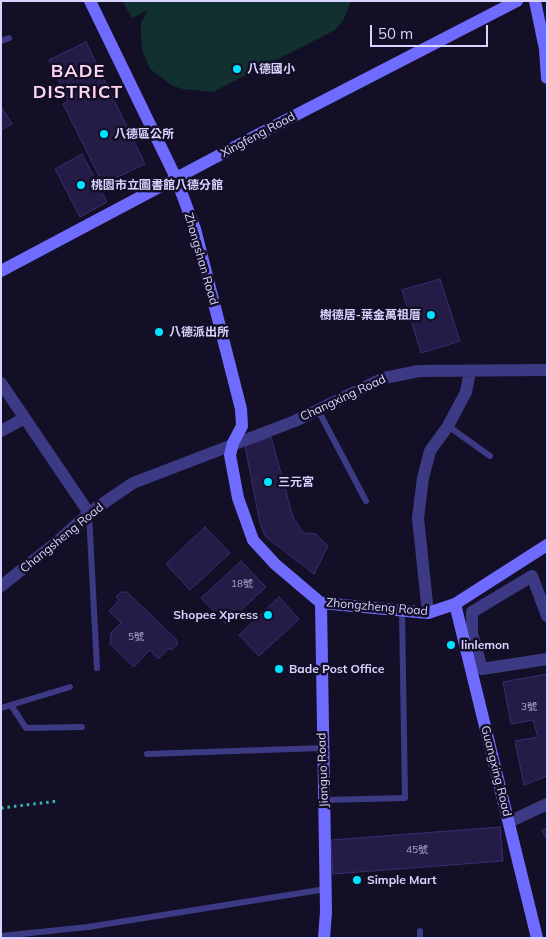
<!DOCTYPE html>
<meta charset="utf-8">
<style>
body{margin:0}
#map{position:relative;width:548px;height:939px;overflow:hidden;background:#130f26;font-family:Mulish,sans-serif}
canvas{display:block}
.frame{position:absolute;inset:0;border:2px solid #d9d4ff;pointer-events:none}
.scale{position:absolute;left:370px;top:25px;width:118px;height:22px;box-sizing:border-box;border:2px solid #d9d4ff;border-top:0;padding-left:6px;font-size:15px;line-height:18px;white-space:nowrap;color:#d9d4ff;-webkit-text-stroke:4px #130f26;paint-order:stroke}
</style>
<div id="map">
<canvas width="548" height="939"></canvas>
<div class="frame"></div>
<div class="scale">50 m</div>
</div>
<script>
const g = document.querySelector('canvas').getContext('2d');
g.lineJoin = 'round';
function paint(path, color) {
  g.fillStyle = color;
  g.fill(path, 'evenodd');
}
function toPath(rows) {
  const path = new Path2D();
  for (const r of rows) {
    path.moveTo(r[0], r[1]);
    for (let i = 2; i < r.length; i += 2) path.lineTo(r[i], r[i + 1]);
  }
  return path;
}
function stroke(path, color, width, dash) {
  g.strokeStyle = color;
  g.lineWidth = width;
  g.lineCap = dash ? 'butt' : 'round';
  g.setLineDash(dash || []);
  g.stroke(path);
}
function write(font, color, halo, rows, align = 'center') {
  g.font = font + ' Mulish,"Noto Sans TC",sans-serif';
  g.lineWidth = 5;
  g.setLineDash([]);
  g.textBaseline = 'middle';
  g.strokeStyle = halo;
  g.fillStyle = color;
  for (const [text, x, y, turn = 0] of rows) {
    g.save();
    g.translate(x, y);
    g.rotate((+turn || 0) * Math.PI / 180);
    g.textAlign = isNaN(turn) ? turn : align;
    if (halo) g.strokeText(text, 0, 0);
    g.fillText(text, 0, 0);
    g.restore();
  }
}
paint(toPath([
 [351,1,343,21,335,30,213,92,183,89,173,86,150,69,142,50,141,34,141,23,148,10,132,18,123,2]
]), '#12302f');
const building = toPath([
 [86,42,145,164,103,184,63,104,68,101,49,60,86,42],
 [1,106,12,124,1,130,1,106],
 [82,154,107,202,80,217,55,169,82,154],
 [440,279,460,341,421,353,402,290,440,279],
 [271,437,293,517,303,533,316,534,328,546,314,574,265,536,260,523,245,446,271,437],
 [205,527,230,553,190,590,166,564,205,527],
 [241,561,266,587,226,624,201,598,241,561],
 [121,592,127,592,177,640,177,645,171,650,169,648,158,659,150,650,134,667,110,644,111,633,121,623,109,611,119,600,116,597,121,592],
 [279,597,299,619,259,656,239,635,279,597],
 [547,674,547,776,524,785,515,741,538,737,533,720,511,724,503,682,547,674],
 [500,827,503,861,333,874,331,840,500,827],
 [547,828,547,840,542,830,547,828]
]);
paint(building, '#241b47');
stroke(building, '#3b2d73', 1);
stroke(toPath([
 [1,808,58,801]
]), '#2fb8b0', 3, [2.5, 4]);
stroke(toPath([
 [1,41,9,38],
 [318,410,366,501],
 [448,426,490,456],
 [89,514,97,668],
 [11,705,26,728,82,727],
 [1,708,70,687],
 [147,754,322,748],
 [324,800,405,798,402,611],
 [420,931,420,938],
 [1,936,88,927,326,889]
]), '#3d3a85', 6);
stroke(toPath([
 [1,383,89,513],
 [1,431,23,419],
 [1,586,57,542,89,513,133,483,295,421,384,378,419,371,547,370],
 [428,613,418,518,423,478,430,451,448,426,466,392,470,372],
 [547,616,532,576,472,612,472,633,482,669,547,659],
 [509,822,547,804]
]), '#3d3a85', 12);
stroke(toPath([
 [90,1,176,178,195,229,241,409,242,426,233,443,230,455,238,498,253,540,275,564,321,603,428,613,455,604,547,545],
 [535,1,545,49,547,78],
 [1,271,261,133,517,1],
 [321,603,326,912,324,938],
 [455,604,537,938]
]), '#6f6bff', 12);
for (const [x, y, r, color] of [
 [237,69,5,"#00e5ff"],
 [104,134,5,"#00e5ff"],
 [81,185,5,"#00e5ff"],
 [431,315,5,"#00e5ff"],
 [159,332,5,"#00e5ff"],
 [268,482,5,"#00e5ff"],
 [268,615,5,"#00e5ff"],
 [451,645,5,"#00e5ff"],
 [279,669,5,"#00e5ff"],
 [357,880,5,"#00e5ff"]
]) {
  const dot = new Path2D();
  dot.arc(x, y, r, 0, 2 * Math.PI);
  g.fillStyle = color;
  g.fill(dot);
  stroke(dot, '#130f26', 2);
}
write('10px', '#aca6d1', null, [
 ["18號",242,584],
 ["5號",136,637],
 ["3號",529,707],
 ["45號",417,850]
]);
write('bold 12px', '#d9d4ff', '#130f26', [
 ["八德國小",247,69],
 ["八德區公所",114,134],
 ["桃園市立圖書館八德分館",91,185],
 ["樹德居-葉金萬祖厝",421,315,"right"],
 ["八德派出所",169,332],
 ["三元宮",278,482],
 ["Shopee Xpress",258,615,"right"],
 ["linlemon",461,645],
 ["Bade Post Office",289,669],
 ["Simple Mart",367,880]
], 'left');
write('12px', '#d9d4ff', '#130f26', [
 ["Xingfeng Road",258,135,-28],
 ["Zhongshan Road",201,259,74],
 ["Changxing Road",343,398,-25],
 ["Changsheng Road",62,538,-39],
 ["Zhongzheng Road",377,607,5],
 ["Jianguo Road",323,770,-92],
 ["Guangxing Road",496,771,76]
]);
g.letterSpacing = '1px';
write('bold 18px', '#ffd6f0', '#130f26', [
 ["BADE",78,72],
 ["DISTRICT",78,93]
]);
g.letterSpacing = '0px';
</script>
